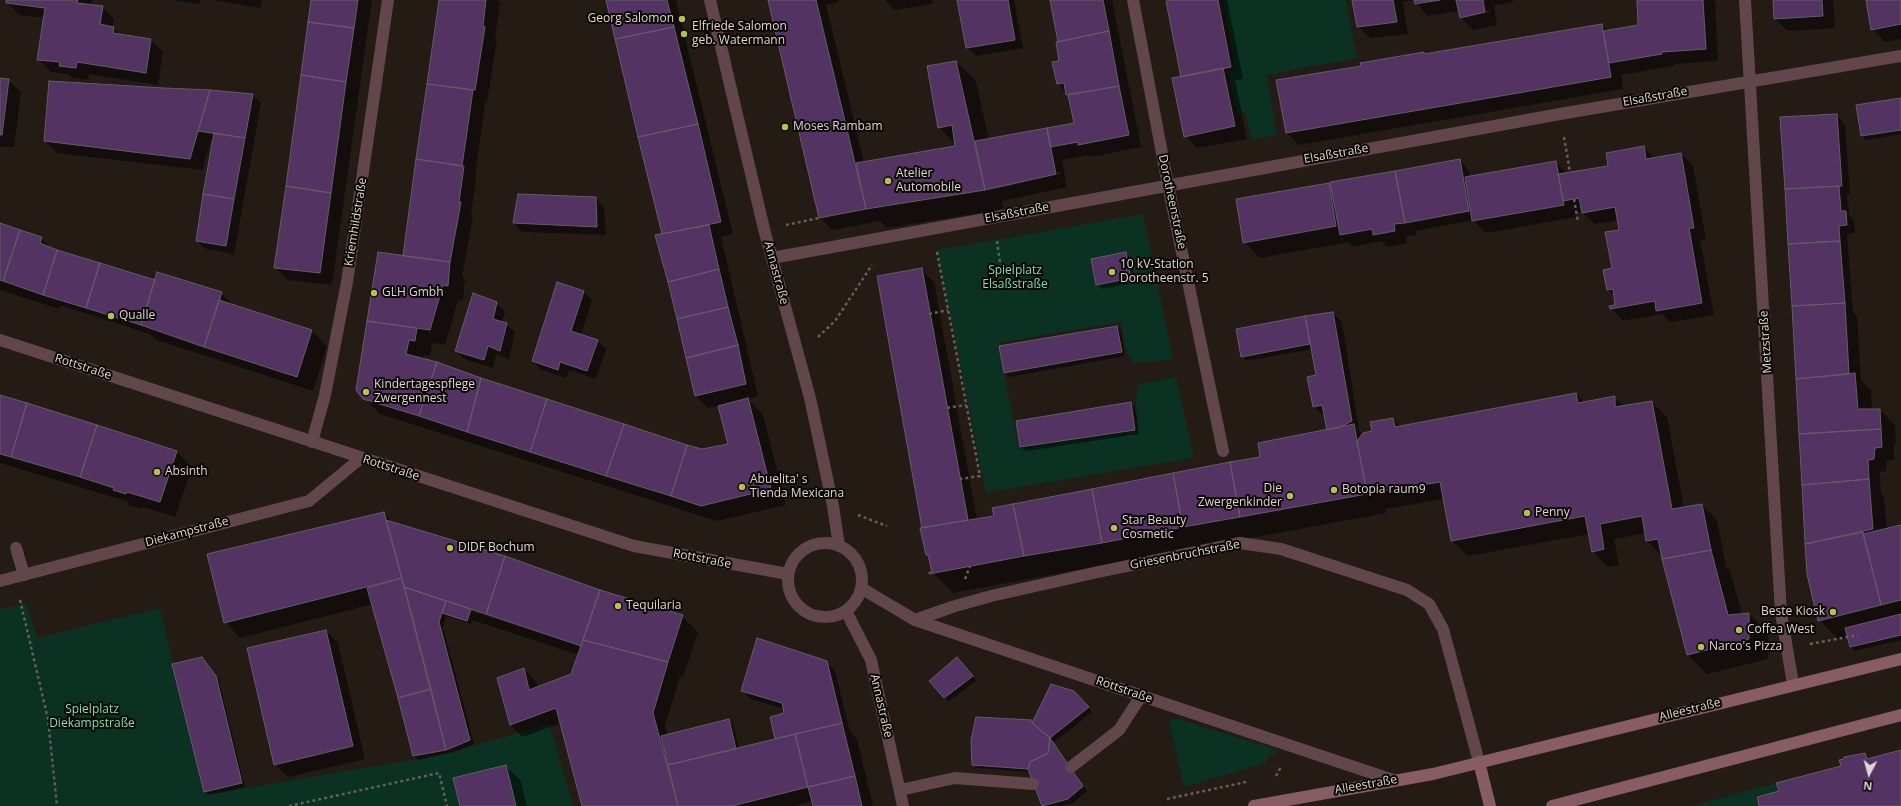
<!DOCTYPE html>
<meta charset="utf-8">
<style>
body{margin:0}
#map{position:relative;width:1901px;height:806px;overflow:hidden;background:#241b15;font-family:"Open Sans",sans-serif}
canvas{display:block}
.north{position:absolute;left:1849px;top:754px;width:40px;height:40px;-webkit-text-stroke:3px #0a0705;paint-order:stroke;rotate:186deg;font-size:11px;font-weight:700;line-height:16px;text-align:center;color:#ded8d3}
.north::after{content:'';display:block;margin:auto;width:14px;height:18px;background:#ded8d3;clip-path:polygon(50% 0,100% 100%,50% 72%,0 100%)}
</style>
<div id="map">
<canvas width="1901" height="806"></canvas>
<div class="north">N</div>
</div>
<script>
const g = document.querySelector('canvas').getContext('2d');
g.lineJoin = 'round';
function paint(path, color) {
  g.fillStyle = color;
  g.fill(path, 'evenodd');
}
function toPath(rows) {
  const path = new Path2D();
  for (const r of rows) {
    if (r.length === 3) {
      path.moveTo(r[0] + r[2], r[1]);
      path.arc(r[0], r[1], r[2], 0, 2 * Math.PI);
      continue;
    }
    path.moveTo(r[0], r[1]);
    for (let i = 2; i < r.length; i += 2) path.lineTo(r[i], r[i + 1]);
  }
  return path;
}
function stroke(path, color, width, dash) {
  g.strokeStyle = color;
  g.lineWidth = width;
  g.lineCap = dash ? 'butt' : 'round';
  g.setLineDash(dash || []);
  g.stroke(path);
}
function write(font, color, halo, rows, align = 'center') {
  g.font = font + ' "Open Sans",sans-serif';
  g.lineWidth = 4;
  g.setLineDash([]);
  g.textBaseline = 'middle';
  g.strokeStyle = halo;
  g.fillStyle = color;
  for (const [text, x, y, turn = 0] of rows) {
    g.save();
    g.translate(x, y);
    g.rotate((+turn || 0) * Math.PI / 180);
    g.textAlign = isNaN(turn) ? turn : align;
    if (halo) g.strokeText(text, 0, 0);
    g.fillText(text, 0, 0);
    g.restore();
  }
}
paint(toPath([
 [1223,0,1346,0,1357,58,1267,75,1277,135,1252,140,1245,112,1238,116,1228,72,1236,69],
 [1143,214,1173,359,1134,364,1126,351,1121,322,998,343,1019,449,1138,430,1136,402,1137,385,1176,377,1194,458,986,493,937,250],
 [26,603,37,638,160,608,205,795,436,756,550,724,573,806,0,806,0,609],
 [1175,718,1176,718,1278,750,1275,754,1268,756,1266,761,1266,763,1184,787,1170,726,1170,720],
 [1776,783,1778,791,1755,796,1758,806,1691,806]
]), '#0a3121');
paint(toPath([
 [7,0,92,0,91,6,102,7,114,19,113,28,121,36,150,40,163,52,158,85,89,74,88,80,73,78,68,74,51,72,39,59,45,18,19,15,7,2],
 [171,0,200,0,200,4],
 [213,0,262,0,260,8],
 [312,0,372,0,332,285,288,280,275,268],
 [440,0,497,0,500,3,495,38,497,40,487,102,485,102,475,178,476,179,471,214,473,216,462,276,465,279,463,301,458,300,445,345,432,343,430,356,424,355,423,360,702,450,729,445,719,406,708,408,696,396,656,235,663,234,606,0,676,0,733,234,721,237,758,396,748,399,763,415,786,505,717,521,380,414,364,398,404,256],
 [769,0,838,0,838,2,826,5,864,162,956,147,956,145,939,127,956,62,976,81,989,140,1075,124,1070,98,1058,84,1053,63,1060,62,1059,42,1051,0,1112,0,1141,147,1091,157,1089,155,1062,160,1067,187,1002,201,1004,209,887,228,880,221,832,230,820,218],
 [1060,172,1061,174,999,188,999,186],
 [885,0,932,0,933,1,932,4,894,10],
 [958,0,1014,0,1023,48,976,56,967,47],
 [1166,0,1227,0,1243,79,1235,80,1247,139,1197,148,1185,136,1182,78],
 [1353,0,1512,0,1513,2,1494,6,1497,25,1473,30,1460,17,1459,11,1428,16,1416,3,1415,0,1403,2,1408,34,1370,38,1358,26],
 [1490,10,1490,12,1468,17,1468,15],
 [1647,0,1715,0,1718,61,1675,64,1674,66,1621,75,1623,89,1299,145,1287,133,1277,81,1362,66,1423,53,1425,55,1601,25,1608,31,1639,25],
 [1774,0,1833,0,1835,28,1788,31,1775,19],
 [1867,0,1901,0,1901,39,1885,42,1872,29],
 [0,79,8,80,21,92,14,147,0,147],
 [252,95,261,103,234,254,206,249,197,241,214,140,211,140,202,170,57,153,45,141],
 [1901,99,1901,134,1866,140,1862,136,1857,106],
 [1836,115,1845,124,1850,194,1847,194,1849,215,1854,220,1855,233,1847,234,1853,312,1857,316,1861,380,1871,390,1872,410,1880,410,1895,425,1896,444,1894,444,1894,460,1887,460,1886,471,1880,472,1881,493,1884,496,1887,530,1901,526,1901,640,1855,651,1851,647,1848,638,1839,640,1819,620,1808,574,1797,379],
 [1643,147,1654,158,1681,154,1693,166,1706,240,1700,240,1714,315,1670,322,1662,314,1623,321,1611,308,1616,306,1615,297,1608,289,1620,231,1618,220,1595,224,1582,212,1575,213,1576,217,1486,233,1473,220,1416,231,1416,235,1406,236,1407,243,1387,247,1381,241,1353,247,1349,242,1260,258,1244,242,1328,184,1333,188,1460,160,1468,169,1470,177,1556,162,1567,173,1609,166],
 [519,195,596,198,604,207,606,235,522,232,514,223],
 [0,225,41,238,53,249,156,281,221,293,234,306,312,331,327,346,313,391,157,340,150,334,60,305,59,309,0,290],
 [1125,253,1130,257,1135,282,1102,289,1097,285,1092,260],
 [921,269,934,282,977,520,1261,458,1328,430,1325,415,1323,415,1314,407,1318,376,1312,349,1246,361,1242,356,1237,330,1333,313,1342,322,1359,430,1363,435,1373,432,1392,419,1401,427,1576,394,1584,403,1615,397,1625,407,1652,402,1667,417,1684,508,1702,505,1717,520,1726,567,1730,571,1742,614,1749,614,1768,633,1768,659,1707,674,1687,654,1662,556,1647,541,1646,533,1614,539,1619,565,1608,567,1593,551,1589,534,1468,556,1452,541,1444,499,1385,509,1386,513,953,593,933,573,929,557,927,555,924,529],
 [583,291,592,300,581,335,597,340,606,349,596,379,569,370,566,378,541,370,533,361],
 [496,303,505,311,502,323,506,324,515,332,509,359,496,354,493,368,464,359,456,350],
 [495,306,497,306,493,324,491,324],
 [1117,327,1121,331,1125,356,1009,377,1005,372],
 [0,395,176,451,192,467,175,517,143,507,142,509,129,505,126,501,0,463],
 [1131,403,1135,407,1139,434,1026,451,1021,447],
 [383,513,394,523,682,616,698,632,683,677,680,676,665,726,668,736,729,720,733,724,739,749,776,740,786,714,785,709,751,699,742,690,826,662,835,671,850,732,857,739,873,806,814,806,813,801,793,806,583,806,561,723,523,737,510,725,499,678,524,669,536,682,538,688,572,675,579,655,472,620,471,624,446,616,443,627,474,744,457,751,418,760,414,756,373,604,240,638,225,622],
 [468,608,549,635,549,636,471,611],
 [326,631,338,643,365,759,288,777,275,764],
 [202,658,219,681,245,787,209,795,205,791],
 [961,662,976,681,949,701,944,697],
 [1074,692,1092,712,1053,743,1087,791,1073,803,1060,806,1044,806,1031,772,977,768,973,764,977,718,1033,721],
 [505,766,521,781,527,806,461,806]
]), '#0007');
const building = toPath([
 [6,0,78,0,77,3,103,6,100,24,114,27,113,33,151,39,146,73,77,62,76,68,59,66,60,62,37,60,45,8,6,3,6,0],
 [311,0,358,0,354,28,308,22,311,0],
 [439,0,486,0,483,26,485,27,475,90,427,84,439,0],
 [606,0,667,0,674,27,615,39,606,0],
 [768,0,816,0,866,209,819,218,768,0],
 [957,0,1008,0,1015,40,966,48,957,0],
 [1050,0,1103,0,1109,31,1058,42,1050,0],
 [1174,0,1218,0,1231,67,1181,77,1166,1,1174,0],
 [1352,0,1393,0,1397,22,1357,27,1352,0],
 [1414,0,1440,0,1415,4,1414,0],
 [1456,0,1483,0,1485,12,1460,18,1456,0],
 [1637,0,1703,0,1706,49,1662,52,1662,54,1609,63,1603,31,1638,25,1637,0],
 [1773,0,1822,0,1823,16,1774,19,1773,0],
 [1866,0,1901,0,1901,24,1871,30,1866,0],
 [308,22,354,28,346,82,301,75,308,22],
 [1602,24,1611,77,1286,133,1276,80,1361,66,1360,63,1424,52,1424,54,1602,24],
 [674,27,698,124,638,137,615,39,674,27],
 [1109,31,1119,86,1066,95,1064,83,1057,84,1052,62,1059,61,1056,42,1109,31],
 [956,61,985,190,866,209,856,163,955,146,952,125,938,128,927,66,956,61],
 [1223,68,1235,126,1184,137,1172,78,1223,68],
 [301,75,346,82,331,193,286,186,301,75],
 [0,78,9,79,2,135,0,135,0,78],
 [49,81,164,88,210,90,190,159,44,141,49,81],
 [427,84,473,90,462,166,416,159,427,84],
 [1119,86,1129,135,1078,145,1078,142,1050,147,1047,128,1074,123,1068,95,1119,86],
 [210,90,253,94,245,138,198,131,210,90],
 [1901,98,1901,130,1861,136,1856,105,1901,98],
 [1837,114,1842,186,1785,189,1780,117,1837,114],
 [698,124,721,222,662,234,638,137,698,124],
 [1047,128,1056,174,985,190,975,141,1047,128],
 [214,133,245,138,234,199,203,194,214,133],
 [1644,146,1646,159,1681,153,1694,228,1689,228,1702,303,1656,311,1655,301,1610,309,1609,306,1615,305,1613,289,1607,290,1603,270,1612,268,1605,232,1619,230,1615,207,1582,213,1579,198,1563,201,1558,174,1608,166,1606,153,1644,146],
 [416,159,464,166,459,202,461,202,450,262,403,256,416,159],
 [1460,159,1469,211,1405,223,1395,171,1460,159],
 [1556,161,1564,205,1472,221,1465,177,1556,161],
 [1395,171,1405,223,1394,224,1395,231,1373,235,1372,229,1340,235,1330,182,1395,171],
 [1329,183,1336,226,1243,243,1236,199,1329,183],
 [286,186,331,193,320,273,274,268,286,186],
 [1839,186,1841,211,1846,211,1847,225,1839,226,1840,241,1788,244,1785,189,1839,186],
 [203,194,234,199,226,246,196,241,203,194],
 [518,194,596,197,597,227,513,223,518,194],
 [0,223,20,230,3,281,0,280,0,223],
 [709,225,719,269,668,282,655,235,709,225],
 [20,230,42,237,40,243,57,250,43,295,3,281,20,230],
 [1840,241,1845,303,1792,306,1788,244,1840,241],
 [57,250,100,263,86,308,43,295,57,250],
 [378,252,450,262,448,286,443,285,430,330,367,321,378,252],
 [1126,252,1131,278,1096,285,1091,259,1126,252],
 [100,263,155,280,141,325,86,308,100,263],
 [922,268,968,520,922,528,877,276,922,268],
 [719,269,728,307,677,319,668,282,719,269],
 [157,272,222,292,204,347,141,325,157,272],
 [557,282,584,291,571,331,598,340,587,371,560,362,558,370,532,361,557,282],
 [473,293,497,302,493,319,507,323,500,351,488,346,484,360,455,351,473,293],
 [219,300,312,330,297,377,204,347,219,300],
 [1845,303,1849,374,1796,379,1792,306,1845,303],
 [728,307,738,345,686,358,677,319,728,307],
 [1333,312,1352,421,1338,428,1327,430,1322,405,1313,407,1307,377,1316,375,1305,316,1333,312],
 [1305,316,1310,344,1241,357,1236,329,1305,316],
 [367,321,417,328,415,341,409,340,406,354,437,362,419,416,363,399,356,390,367,321],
 [1117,326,1122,352,1004,373,999,346,1117,326],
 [738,345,746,384,695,396,686,358,738,345],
 [437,362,481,378,467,432,419,416,437,362],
 [1855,373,1858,409,1880,409,1881,429,1799,434,1796,379,1855,373],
 [481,378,547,399,530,452,467,432,481,378],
 [1576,393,1578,403,1615,396,1615,407,1652,401,1672,509,1702,504,1711,550,1662,559,1658,539,1646,541,1642,516,1600,524,1604,549,1592,552,1585,516,1451,541,1440,482,1367,494,1357,441,1363,433,1372,431,1370,422,1393,418,1395,427,1576,393],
 [0,395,27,403,11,457,0,454,0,395],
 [748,398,771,489,701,506,671,496,687,445,702,449,728,444,718,406,748,398],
 [547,399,624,424,606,476,530,452,547,399],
 [1131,402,1135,430,1020,447,1016,421,1131,402],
 [27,403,97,425,80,477,11,457,27,403],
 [624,424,687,445,671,496,606,476,624,424],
 [1354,424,1367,494,1240,517,1230,462,1260,457,1258,443,1354,424],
 [97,425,177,451,160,502,127,492,126,494,113,490,114,488,80,477,97,425],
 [1881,429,1882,447,1875,448,1874,459,1868,460,1869,479,1802,485,1799,434,1881,429],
 [1230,462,1240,517,1183,527,1173,473,1230,462],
 [1173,473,1183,527,1102,543,1092,489,1173,473],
 [1869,479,1873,529,1805,544,1802,485,1869,479],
 [1092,489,1102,543,1024,556,1013,504,1092,489],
 [1013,504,1024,556,929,574,929,572,932,572,928,555,926,555,920,528,994,516,992,508,1013,504],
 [384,512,402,578,224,623,207,554,384,512],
 [386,520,505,556,486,614,404,587,386,520],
 [1901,525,1901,600,1881,605,1863,534,1901,525],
 [1863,532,1881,605,1818,621,1807,574,1805,544,1863,532],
 [1711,550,1728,615,1749,613,1749,639,1687,655,1662,559,1711,550],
 [505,556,600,590,581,646,486,614,505,556],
 [402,578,431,689,398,698,367,588,402,578],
 [404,587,446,601,439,622,470,740,446,750,404,587],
 [600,590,683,615,668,662,583,640,600,590],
 [446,601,471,609,467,621,442,613,446,601],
 [1901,614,1901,635,1850,647,1845,628,1901,614],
 [326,630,353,746,274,765,247,648,326,630],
 [757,638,827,661,842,723,775,739,770,717,784,713,782,703,741,691,757,638],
 [583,640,668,662,653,713,678,806,582,806,556,708,510,725,497,678,524,668,529,690,571,674,583,640],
 [202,657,216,676,242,783,204,792,172,664,202,657],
 [957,657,973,676,944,698,929,681,957,657],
 [1051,684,1074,691,1089,707,1050,738,1032,723,1051,684],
 [431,689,446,750,413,756,398,698,431,689],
 [976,717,1032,720,1032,723,1050,738,1048,753,1030,762,1028,769,972,765,971,740,976,717],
 [729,719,736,749,668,765,661,736,729,719],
 [842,723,855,776,808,787,795,734,842,723],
 [795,734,808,787,732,806,678,806,668,765,795,734],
 [1050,738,1083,786,1068,799,1042,806,1028,769,1030,762,1048,753,1050,738],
 [1901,750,1901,806,1759,806,1757,797,1779,791,1776,783,1841,766,1839,760,1844,759,1844,757,1865,753,1867,759,1901,750],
 [506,765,516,806,460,806,453,778,506,765],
 [855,776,862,806,813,806,808,787,855,776]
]);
paint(building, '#523362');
stroke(building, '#635d67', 1);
stroke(toPath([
 [1564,137,1570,172],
 [1574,199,1578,222],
 [786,225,819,218],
 [997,241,1001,270,1016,268],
 [937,252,980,476,960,479],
 [929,314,948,310],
 [818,337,835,321,872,265],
 [947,408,966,405],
 [858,515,887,526],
 [965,579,970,566],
 [20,600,48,719,57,806],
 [1810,644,1858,635],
 [1276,776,1281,767],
 [1167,799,1246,782],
 [289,806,439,773,447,806]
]), '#665e59', 2.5, [3, 3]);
stroke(toPath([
 [16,548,24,575],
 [1071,767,1119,730,1141,696],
 [900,790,955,778,1033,784]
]), '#61464b', 12);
stroke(toPath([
 [710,0,764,229,810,398,833,506,839,546],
 [1133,0,1168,185,1223,451],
 [1745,0,1781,613,1793,684],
 [772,258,1560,114,1901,56],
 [312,442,325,395,347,282,388,0],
 [0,581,309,501,361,458],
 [846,611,871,660,903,806],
 [915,620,952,607,991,596,1098,572,1240,543,1281,549,1407,590,1429,604,1443,629,1479,762]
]), '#61464b', 12);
stroke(toPath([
 [0,340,634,546,788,574],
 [825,580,37],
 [861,588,915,620,1393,780]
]), '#61464b', 12);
stroke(toPath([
 [1479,762,1490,806],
 [1254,806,1433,774,1901,659],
 [1552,806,1901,715]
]), '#885c64', 12);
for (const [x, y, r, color] of [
 [682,19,4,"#b5c24a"],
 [684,34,4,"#b5c24a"],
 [785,127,4,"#b5c24a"],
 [888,181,4,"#b5c24a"],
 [1112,272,4,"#b5c24a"],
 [374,293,4,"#b5c24a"],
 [111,316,4,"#b5c24a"],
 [366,392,4,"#b5c24a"],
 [157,472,4,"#b5c24a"],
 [742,487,4,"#b5c24a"],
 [1334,490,4,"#b5c24a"],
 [1290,496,4,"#b5c24a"],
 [1527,513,4,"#b5c24a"],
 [1114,528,4,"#b5c24a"],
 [450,548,4,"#b5c24a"],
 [618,606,4,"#b5c24a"],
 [1833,612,4,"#b5c24a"],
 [1739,630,4,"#b5c24a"],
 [1701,647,4,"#b5c24a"]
]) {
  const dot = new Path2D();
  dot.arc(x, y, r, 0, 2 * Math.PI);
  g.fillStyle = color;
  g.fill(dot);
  stroke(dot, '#0a0705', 1.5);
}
write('12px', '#ded8d3', '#0a0705', [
 ["Georg Salomon",674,19,"right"],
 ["Elfriede Salomon",692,27],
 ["geb. Watermann",692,41],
 ["Moses Rambam",793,127],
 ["Atelier",896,174],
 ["Automobile",896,188],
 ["10 kV-Station",1120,265],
 ["Dorotheenstr. 5",1120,279],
 ["GLH Gmbh",382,293],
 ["Qualle",119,316],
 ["Kindertagespflege",374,385],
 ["Zwergennest",374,399],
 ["Absinth",165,472],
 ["Abuelita' s",750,480],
 ["Tienda Mexicana",750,494],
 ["Die",1282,489,"right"],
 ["Zwergenkinder",1282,503,"right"],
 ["Botopia raum9",1342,490],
 ["Penny",1535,513],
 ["Star Beauty",1122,521],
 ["Cosmetic",1122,535],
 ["DIDF Bochum",458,548],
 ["Tequilaria",626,606],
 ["Beste Kiosk",1825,612,"right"],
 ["Coffea West",1747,630],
 ["Narco's Pizza",1709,647]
], 'left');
write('12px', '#ded8d3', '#0a0705', [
 ["Elsaßstraße",1655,97,-10],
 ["Elsaßstraße",1336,154,-10],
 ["Dorotheenstraße",1172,202,78],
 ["Elsaßstraße",1017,213,-11],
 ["Kriemhildstraße",356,222,-81],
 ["Annastraße",776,273,75],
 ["Metzstraße",1766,342,-94],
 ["Rottstraße",83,367,18],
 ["Rottstraße",391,468,18],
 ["Diekampstraße",187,532,-15],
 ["Griesenbruchstraße",1185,555,-11],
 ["Rottstraße",702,559,11],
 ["Rottstraße",1124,690,19],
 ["Annastraße",881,706,77],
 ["Alleestraße",1690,710,-14],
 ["Alleestraße",1366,785,-10]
]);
write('12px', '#7de1b2', '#0a0705', [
 ["Spielplatz",1015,271],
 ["Elsaßstraße",1015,285],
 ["Spielplatz",92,710],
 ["Diekampstraße",92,724]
]);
</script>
